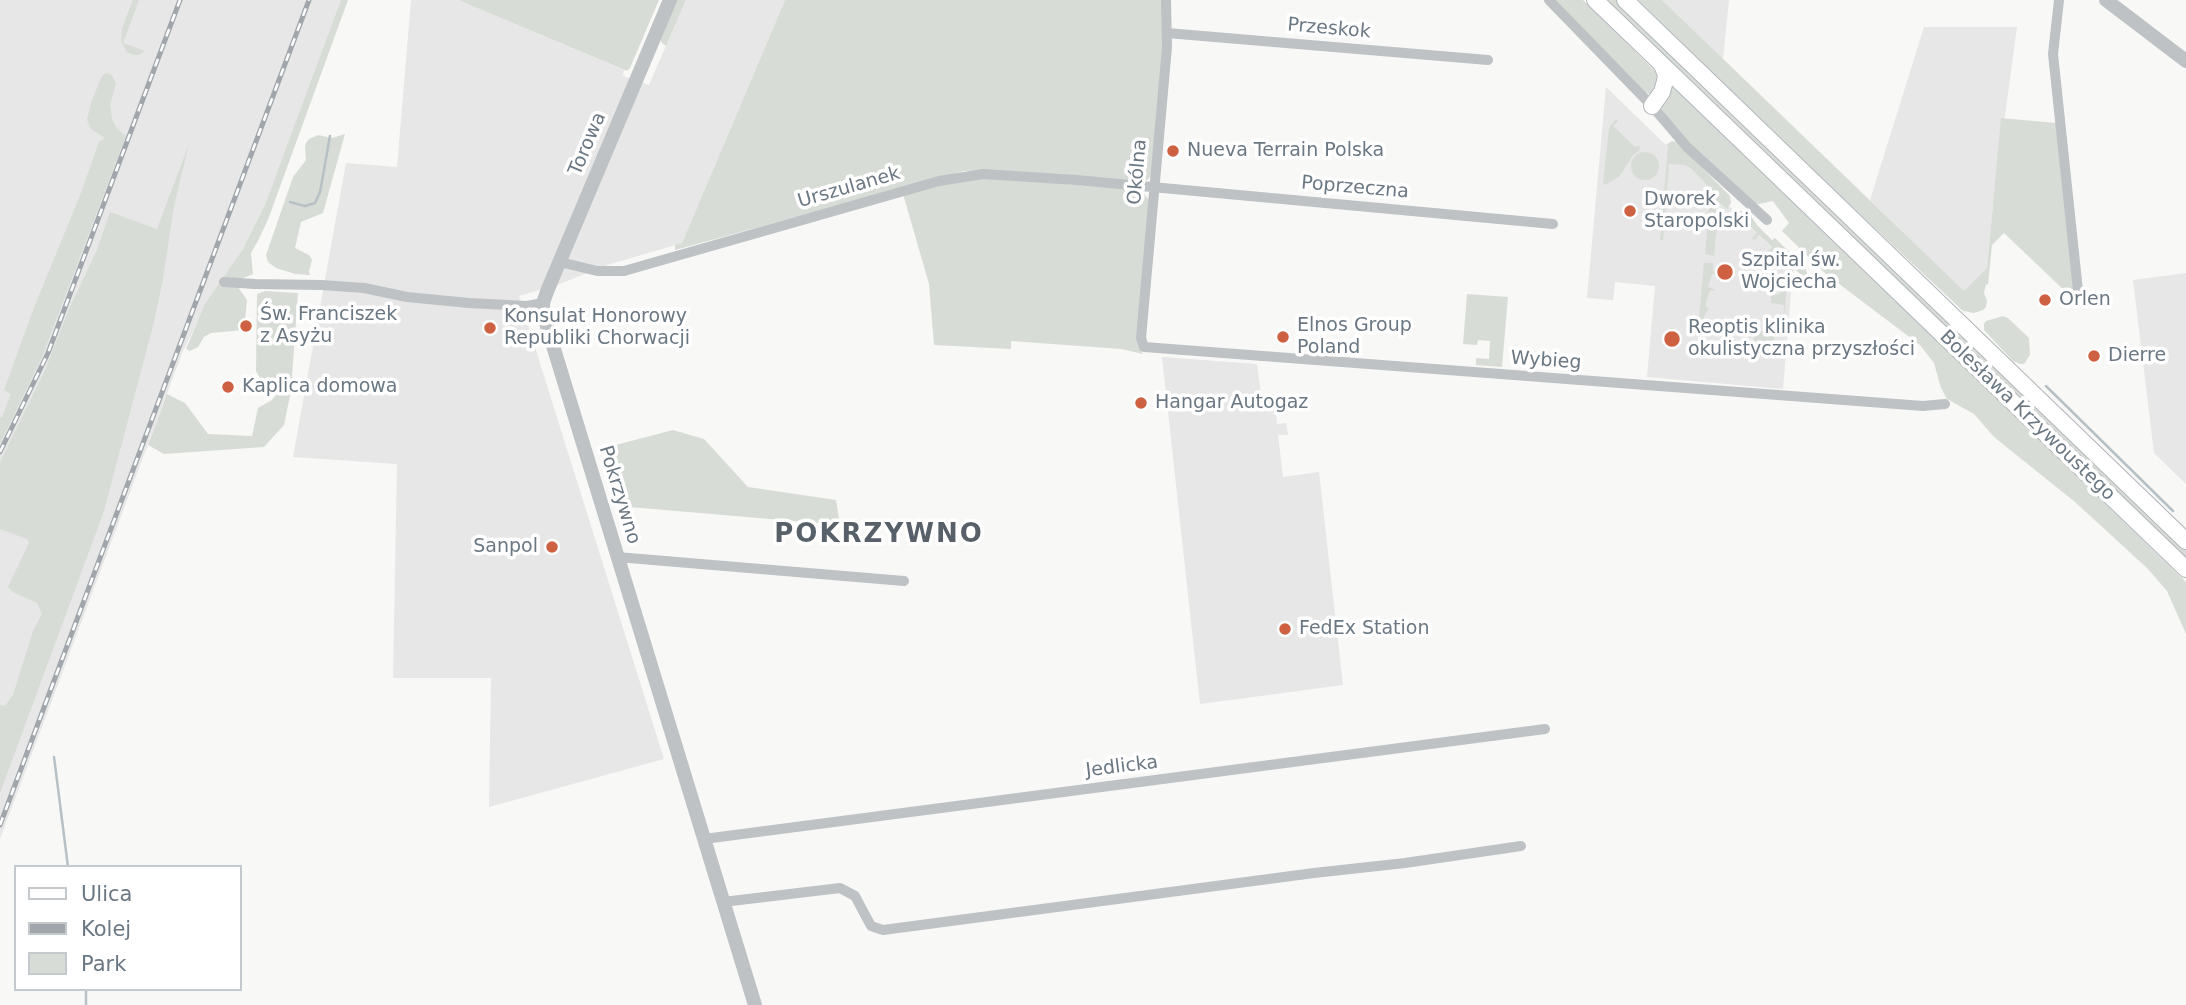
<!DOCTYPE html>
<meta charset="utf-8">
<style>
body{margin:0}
#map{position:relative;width:2186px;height:1005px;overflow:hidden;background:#f8f8f6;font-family:"DejaVu Sans",sans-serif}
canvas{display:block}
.legend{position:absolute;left:14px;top:865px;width:228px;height:126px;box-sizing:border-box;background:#fff;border:2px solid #c4c9cd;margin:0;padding:9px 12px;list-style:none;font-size:21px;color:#6b7883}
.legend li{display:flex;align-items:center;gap:14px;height:35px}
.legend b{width:35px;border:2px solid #c4c9cd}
</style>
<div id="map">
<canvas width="2186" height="1005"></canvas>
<ul class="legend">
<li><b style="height:9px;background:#fff"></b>Ulica</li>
<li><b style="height:9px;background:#a0a6ab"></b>Kolej</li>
<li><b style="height:19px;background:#d8dcd6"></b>Park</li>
</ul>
</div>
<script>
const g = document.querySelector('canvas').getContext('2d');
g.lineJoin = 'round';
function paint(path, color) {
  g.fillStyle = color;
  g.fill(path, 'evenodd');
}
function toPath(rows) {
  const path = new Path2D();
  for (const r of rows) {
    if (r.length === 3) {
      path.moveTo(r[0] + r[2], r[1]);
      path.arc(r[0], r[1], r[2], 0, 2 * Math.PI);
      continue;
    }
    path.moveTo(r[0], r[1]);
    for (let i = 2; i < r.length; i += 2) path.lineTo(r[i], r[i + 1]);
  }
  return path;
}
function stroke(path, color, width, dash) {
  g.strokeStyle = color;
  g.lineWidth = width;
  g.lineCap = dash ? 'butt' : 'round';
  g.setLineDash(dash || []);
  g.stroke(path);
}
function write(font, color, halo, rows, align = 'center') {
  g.font = font + ' "DejaVu Sans",sans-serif';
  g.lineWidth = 7;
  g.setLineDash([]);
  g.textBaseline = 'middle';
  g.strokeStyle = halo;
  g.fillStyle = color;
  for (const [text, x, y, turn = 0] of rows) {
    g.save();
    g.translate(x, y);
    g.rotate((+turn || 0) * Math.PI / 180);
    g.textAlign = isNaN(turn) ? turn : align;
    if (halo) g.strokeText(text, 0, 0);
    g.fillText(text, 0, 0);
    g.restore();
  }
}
paint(toPath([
 [0,0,343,0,265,205,243,249,202,314,183,351,0,839],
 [411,0,458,0,624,70,623,76,649,85,686,0,785,0,682,243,607,265,557,285,519,296,664,759,489,807,491,678,393,678,397,464,293,457,346,163,397,167],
 [1662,0,1729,0,1723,59],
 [1924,27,2017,27,1993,204,1987,268,1964,292,1870,200],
 [1606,87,1793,268,1783,389,1647,377,1655,286,1615,282,1613,300,1587,298],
 [2186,273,2186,484,2154,453,2133,280],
 [1162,357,1257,364,1261,395,1274,394,1277,424,1286,423,1288,435,1278,435,1283,477,1319,472,1343,685,1200,704]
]), '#e6e7e6');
paint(toPath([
 [133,0,139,0,123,43,145,51,139,55,133,55,127,52,121,41,122,28],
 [341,0,348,0,269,217,259,239,251,253,253,274,241,279,238,287,247,300,244,330,211,333,204,337,198,347,190,351,186,349,205,304,243,249,265,205],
 [458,0,659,0,630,68,627,71],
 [675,0,686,0,666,46,661,42,660,36],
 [785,0,1164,0,1166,28,1154,173,1143,184,981,170,964,171,675,250,675,245,682,243],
 [1556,0,1583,0,1657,73,1659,79,1654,93,1649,94,1643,92],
 [1603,0,1617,0,2186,549,2186,562],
 [1638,0,1662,0,1964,291,1987,268,2001,118,2056,123,2075,292,2072,294,2067,293,2004,233,1992,245,1988,285,1986,284,1984,293,1987,301,1986,307,1983,310,1974,313,1963,311,1765,125],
 [109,73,113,77,116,84,110,104,112,119,117,129,126,136,42,357,0,444,0,417,2,417,11,394,4,390,35,305,79,198,99,142,105,138,91,129,87,120,91,103,101,78,104,74],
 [1669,80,2186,582,2186,634,2167,591,2148,569,2075,502,1994,437,1974,414,1947,399,1941,388,1934,363,1920,345,1826,274,1782,231,1789,223,1773,201,1759,204,1753,203,1691,146,1662,112,1661,107],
 [1616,119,1618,121,1613,126,1635,147,1640,146,1639,151,1633,155,1619,177,1605,185,1603,183,1609,128],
 [345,134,323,213,301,222,295,248,309,255,312,260,309,272,310,275,295,274,276,268,268,262,266,255,293,177,306,160,305,146,306,143,309,139,318,135,332,138],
 [1672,141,1677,142,1730,196,1731,203,1727,209,1720,203,1715,208,1724,218,1724,224,1717,224,1714,256,1705,254,1710,194,1708,186,1690,168,1685,165,1669,164,1663,240,1660,240,1668,147,1666,145],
 [189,144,174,206,163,279,154,322,104,511,0,793,0,705,5,706,13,695,33,631,42,614,37,603,13,592,8,587,29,543,27,539,0,529,0,462,45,370,69,309,97,250,110,212,157,229],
 [1645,166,14],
 [988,177,1133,190,1144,194,1149,200,1138,345,1143,354,1121,349,1011,341,1011,349,934,345,929,284,903,194,927,187],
 [1739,211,1748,212,1757,225,1772,240,1775,238,1805,267,1807,273,1806,280,1794,268,1792,281,1789,274,1782,267,1787,261,1774,249,1769,254,1767,252,1772,247,1759,235,1754,240,1752,238,1757,233,1745,221,1739,226,1737,224,1735,215],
 [1704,263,1713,263,1713,271,1720,272,1719,275,1712,274,1708,287,1714,289,1714,291,1710,290,1705,306,1709,308,1698,328],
 [1775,272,1782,276,1787,286,1783,330,1784,305,1771,303,1771,296,1780,294],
 [265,291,298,293,291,391,284,425,264,447,164,454,148,445,167,394,185,403,208,434,252,436,258,408,272,400,279,391,275,383,260,378,256,371,257,294],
 [1467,294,1508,297,1502,367,1476,365,1476,358,1489,359,1490,341,1478,340,1477,345,1463,344],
 [2003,316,2008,318,2029,338,2030,355,2024,364,2020,364,2013,361,1984,330,1984,324,1986,321],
 [1755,330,1783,332,1783,334,1775,334,1772,357,1752,355],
 [673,430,704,439,748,487,836,500,840,525,618,506,604,459,612,446]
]), '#d8dcd6');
stroke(toPath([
 [290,202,305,206,315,203,320,192,330,136],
 [2046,386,2173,511],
 [54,757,68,867],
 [86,989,86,1005]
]), '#b7c1c5', 2.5);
const secondary = toPath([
 [1595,0,2186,569],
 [1625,0,2186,541],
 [1652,106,1662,92,1665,81,1666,75,1662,65]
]);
stroke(secondary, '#b3b7bb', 18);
stroke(toPath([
 [1166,0,1167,47,1141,338,1144,347,1923,406,1945,404],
 [1549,0,1652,106,1687,147,1767,220],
 [2059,0,2053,54,2079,300],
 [1167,33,1488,60],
 [560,262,597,271,624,271,939,181,983,174,1076,180,1553,224],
 [224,282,255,284,321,285,364,288,407,297,469,303,527,306,543,303],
 [617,557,904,581],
 [704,839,1545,729],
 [723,902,840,888,855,896,871,926,883,930,1314,873,1405,863,1521,846]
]), '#bec2c5', 10);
stroke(toPath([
 [670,0,548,289,543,303,543,313,755,1005],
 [2106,0,2186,61]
]), '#bec2c5', 14);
stroke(secondary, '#fff', 16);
const rail = toPath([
 [0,452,48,353,180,0],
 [0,825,309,0]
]);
stroke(rail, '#a0a6ab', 5);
stroke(rail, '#fff', 2.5, [8]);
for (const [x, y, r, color] of [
 [1173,151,7,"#cd6141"],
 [1630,211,7,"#cd6141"],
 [1725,272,9,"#cd6141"],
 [2045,300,7,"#cd6141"],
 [246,326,7,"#cd6141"],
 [490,328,7,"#cd6141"],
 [1283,337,7,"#cd6141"],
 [1672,339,9,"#cd6141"],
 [2094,356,7,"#cd6141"],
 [228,387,7,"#cd6141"],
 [1141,403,7,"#cd6141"],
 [552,547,7,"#cd6141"],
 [1285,629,7,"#cd6141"]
]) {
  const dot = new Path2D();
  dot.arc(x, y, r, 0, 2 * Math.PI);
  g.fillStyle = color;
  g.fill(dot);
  stroke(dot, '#fff', 2.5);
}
write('19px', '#6b7883', '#fff', [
 ["Przeskok",1329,29,5],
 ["Torowa",588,144,-67],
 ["Okólna",1138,172,-85],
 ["Urszulanek",849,188,-16],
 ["Poprzeczna",1355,188,5],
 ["Wybieg",1546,361,4],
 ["Bolesława Krzywoustego",2027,416,44],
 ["Pokrzywno",619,495,73],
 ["Jedlicka",1122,767,-7]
]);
write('19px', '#6b7883', '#fff', [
 ["Nueva Terrain Polska",1187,151],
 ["Dworek",1644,200],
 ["Staropolski",1644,222],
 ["Szpital św.",1741,261],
 ["Wojciecha",1741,283],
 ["Orlen",2059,300],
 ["Św. Franciszek",260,315],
 ["z Asyżu",260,337],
 ["Konsulat Honorowy",504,317],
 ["Republiki Chorwacji",504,339],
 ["Elnos Group",1297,326],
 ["Poland",1297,348],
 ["Reoptis klinika",1688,328],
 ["okulistyczna przyszłości",1688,350],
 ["Dierre",2108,356],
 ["Kaplica domowa",242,387],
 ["Hangar Autogaz",1155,403],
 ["Sanpol",538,547,"right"],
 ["FedEx Station",1299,629]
], 'left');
g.letterSpacing = '2px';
write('bold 26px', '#586169', '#fff', [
 ["POKRZYWNO",879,535]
]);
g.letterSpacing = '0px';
</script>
